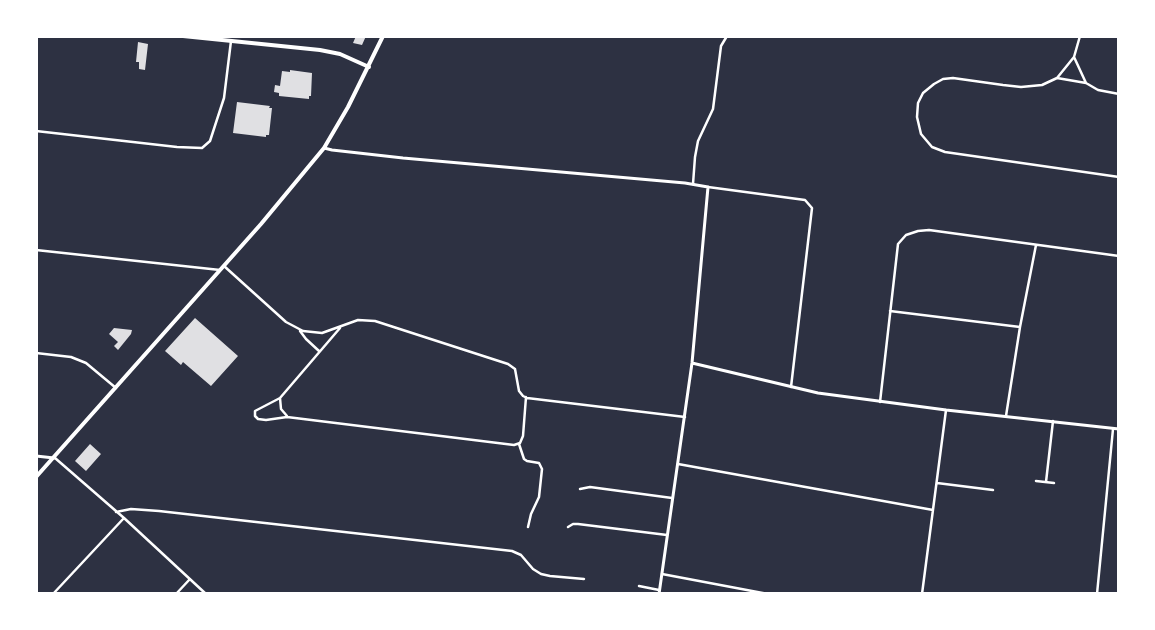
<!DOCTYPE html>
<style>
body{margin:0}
#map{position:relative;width:1155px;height:630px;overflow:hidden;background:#2d3142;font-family:Spectral,serif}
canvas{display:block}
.frame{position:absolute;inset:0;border:38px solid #fff;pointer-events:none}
</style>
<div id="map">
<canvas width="1155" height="630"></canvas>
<div class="frame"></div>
</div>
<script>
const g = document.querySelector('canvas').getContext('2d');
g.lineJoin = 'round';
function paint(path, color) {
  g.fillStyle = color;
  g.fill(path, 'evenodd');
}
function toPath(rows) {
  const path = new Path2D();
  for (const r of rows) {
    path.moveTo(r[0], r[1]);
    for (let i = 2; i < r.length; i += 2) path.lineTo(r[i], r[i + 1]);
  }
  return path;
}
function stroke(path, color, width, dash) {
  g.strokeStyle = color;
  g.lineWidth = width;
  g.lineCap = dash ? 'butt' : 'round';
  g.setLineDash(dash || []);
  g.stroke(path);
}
paint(toPath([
 [356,36,366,36,362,45,353,43],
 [138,42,148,44,145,70,139,69,139,62,136,62],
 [290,70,312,73,311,96,309,96,309,99,279,96,279,93,274,92,275,85,280,86,282,71,290,72],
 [237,102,270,106,269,108,272,108,269,135,266,135,266,137,233,133],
 [195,318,238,356,211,386,183,362,181,365,165,351],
 [114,328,132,330,131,334,118,350,114,346,118,342,109,334],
 [90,444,101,454,86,471,75,461]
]), '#e0e0e3');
stroke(toPath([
 [1080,36,1074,57,1057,78,1042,85,1021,87,1003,85,953,78,943,79,934,84,923,93,918,103,917,117,921,134,932,147,945,152,1119,177],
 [1074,57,1086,83,1098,90,1119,94],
 [1057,78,1086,83],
 [36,131,177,147,202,148,210,141,224,98,231,41],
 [693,184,695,157,698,141,713,109,721,46,727,36],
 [708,187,805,200,812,208,791,387],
 [36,250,220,270],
 [224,266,286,322,303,331,322,333,358,320,375,321,508,364,515,369,519,391,523,396,527,398,685,417],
 [890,311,1020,327],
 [340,328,280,398,255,411,255,416,258,419,266,420,287,417,514,445,520,443,523,436,526,397],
 [300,331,306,339,319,351],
 [36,353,71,357,86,363,116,388],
 [280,398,281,409,287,416],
 [880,402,898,244,906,235,918,231,929,230,1119,256],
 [1006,416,1020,327,1036,245],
 [519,444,524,459,527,461,539,463,542,469,539,497,531,514,528,527],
 [55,458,124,518,206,594],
 [678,464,933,510],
 [1036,481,1054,483],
 [1046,482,1053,421],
 [937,483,993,490],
 [580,489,590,487,672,498],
 [116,512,131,509,159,511,512,551,521,555,533,569,541,574,550,576,584,579],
 [568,527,573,524,578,524,667,535],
 [662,574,768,594],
 [639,586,659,590],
 [53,594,124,518],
 [176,594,190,579],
 [922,594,946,410],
 [1097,594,1113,429]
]), '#fff', 2.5);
stroke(toPath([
 [324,148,332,150,403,158,685,183,708,187,692,363,659,594],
 [692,363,818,393,946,410,1119,429],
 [36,456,54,458]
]), '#fff', 3);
stroke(toPath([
 [183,36,320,50,340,54,369,67]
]), '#fff', 4);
stroke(toPath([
 [36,477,261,224,324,148,348,107,383,36]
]), '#fff', 4);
</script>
